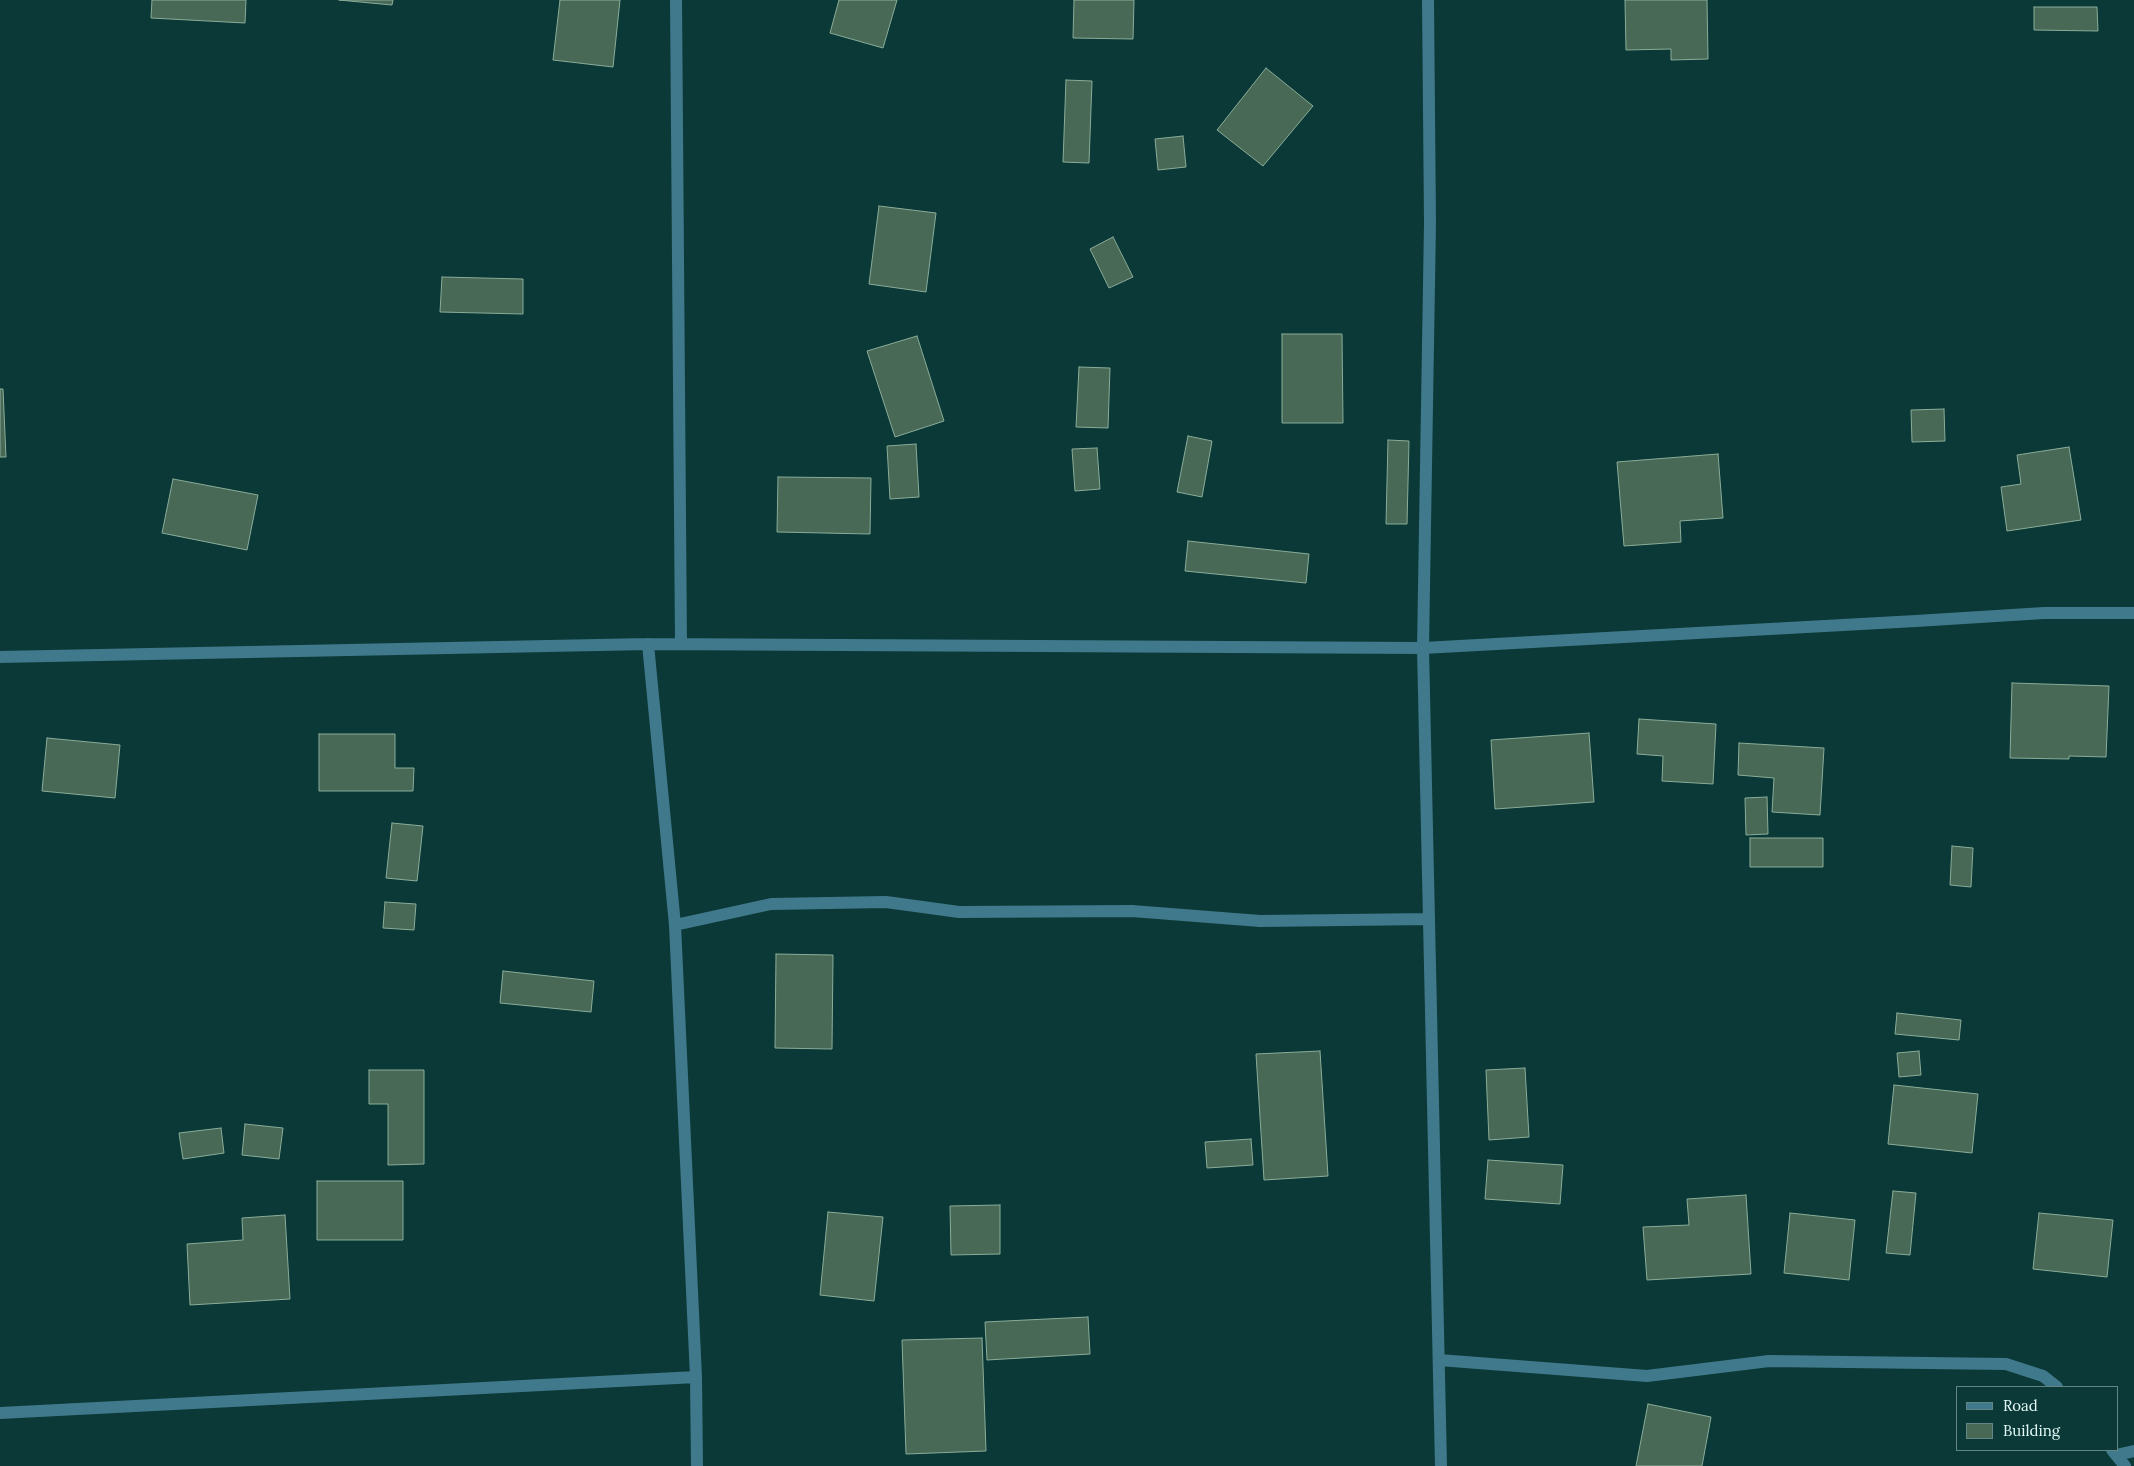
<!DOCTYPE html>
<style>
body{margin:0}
#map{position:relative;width:2134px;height:1466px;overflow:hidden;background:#0b3937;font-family:Lora,serif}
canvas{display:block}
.legend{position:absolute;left:1956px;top:1386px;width:162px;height:65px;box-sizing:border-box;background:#0b3937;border:1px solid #618684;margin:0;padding:6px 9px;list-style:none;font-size:15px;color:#e3f9f7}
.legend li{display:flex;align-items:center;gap:10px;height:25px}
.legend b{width:25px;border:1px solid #618684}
</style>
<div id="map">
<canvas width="2134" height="1466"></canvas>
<ul class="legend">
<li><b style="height:6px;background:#40798b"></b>Road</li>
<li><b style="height:14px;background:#496957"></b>Building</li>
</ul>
</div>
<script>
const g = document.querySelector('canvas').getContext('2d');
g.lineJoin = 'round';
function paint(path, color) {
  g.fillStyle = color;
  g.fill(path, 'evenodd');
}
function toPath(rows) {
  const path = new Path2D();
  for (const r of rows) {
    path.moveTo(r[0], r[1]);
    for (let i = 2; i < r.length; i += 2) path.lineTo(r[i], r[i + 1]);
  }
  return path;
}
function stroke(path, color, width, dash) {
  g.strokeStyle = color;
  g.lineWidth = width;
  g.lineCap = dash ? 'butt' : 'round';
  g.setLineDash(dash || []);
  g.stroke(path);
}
const building = toPath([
 [152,0,246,0,245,23,151,18,152,0],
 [339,0,393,0,392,5,339,0],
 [560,0,620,0,613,67,553,60,560,0],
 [839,0,897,0,883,48,830,33,839,0],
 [1074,0,1134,0,1133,39,1073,38,1074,0],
 [1625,0,1707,0,1708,59,1671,60,1671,49,1626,50,1625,0],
 [2034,7,2097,7,2098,31,2034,30,2034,7],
 [1266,68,1313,106,1263,166,1217,130,1266,68],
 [1066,80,1092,81,1089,163,1063,162,1066,80],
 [1183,136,1186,167,1158,170,1155,139,1183,136],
 [879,206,936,213,926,292,869,284,879,206],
 [1113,237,1133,277,1109,288,1090,249,1113,237],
 [442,277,523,279,523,314,440,312,442,277],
 [1282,334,1342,334,1343,423,1282,423,1282,334],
 [917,336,944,421,895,437,867,351,917,336],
 [1079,367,1110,368,1108,428,1076,427,1079,367],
 [0,389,3,389,6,457,0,457,0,389],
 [1944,409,1945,441,1912,442,1911,410,1944,409],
 [1188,436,1212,441,1202,497,1177,492,1188,436],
 [1388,440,1409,441,1407,524,1386,524,1388,440],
 [916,444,919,497,890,499,887,446,916,444],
 [2069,447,2081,520,2007,531,2001,487,2021,484,2017,455,2069,447],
 [1097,448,1100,489,1075,491,1072,449,1097,448],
 [1718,454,1723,518,1680,521,1681,542,1624,546,1617,462,1718,454],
 [778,477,871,478,870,534,777,532,778,477],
 [173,479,258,495,247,550,162,533,173,479],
 [1188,541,1309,554,1306,583,1185,571,1188,541],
 [2012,683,2109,686,2106,757,2069,756,2069,759,2010,758,2012,683],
 [1639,719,1716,724,1713,784,1662,781,1663,756,1637,754,1639,719],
 [1589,733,1594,802,1495,809,1491,740,1589,733],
 [319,734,395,734,395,768,414,768,413,791,319,791,319,734],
 [47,738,120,745,115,798,42,791,47,738],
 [1739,743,1824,748,1820,815,1772,812,1774,778,1738,775,1739,743],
 [1767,797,1768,834,1746,835,1745,798,1767,797],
 [392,823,423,826,417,881,386,878,392,823],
 [1750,838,1823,838,1823,867,1750,867,1750,838],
 [1952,846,1973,848,1971,887,1950,885,1952,846],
 [385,902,416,904,414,930,383,928,385,902],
 [776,954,833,955,832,1049,775,1048,776,954],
 [503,971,594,981,591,1012,500,1003,503,971],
 [1897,1013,1961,1020,1959,1040,1895,1034,1897,1013],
 [1320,1051,1328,1176,1264,1180,1256,1054,1320,1051],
 [1919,1051,1921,1075,1899,1077,1897,1053,1919,1051],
 [1525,1068,1529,1137,1489,1140,1486,1070,1525,1068],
 [369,1070,424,1070,424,1164,388,1165,388,1104,369,1104,369,1070],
 [1894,1085,1978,1094,1972,1153,1888,1144,1894,1085],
 [245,1124,283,1128,279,1159,242,1155,245,1124],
 [221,1128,224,1153,183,1159,179,1133,221,1128],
 [1251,1139,1253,1165,1207,1168,1205,1142,1251,1139],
 [1488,1160,1563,1165,1560,1204,1485,1199,1488,1160],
 [317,1181,403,1181,403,1240,317,1240,317,1181],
 [1893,1191,1916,1193,1910,1255,1886,1253,1893,1191],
 [1746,1195,1751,1274,1647,1280,1643,1227,1689,1225,1687,1199,1746,1195],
 [1000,1205,1000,1254,951,1255,950,1206,1000,1205],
 [828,1212,883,1217,874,1301,820,1295,828,1212],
 [1790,1213,1855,1220,1849,1280,1784,1273,1790,1213],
 [2039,1213,2113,1220,2107,1277,2033,1269,2039,1213],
 [285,1215,290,1299,190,1305,187,1244,243,1240,242,1218,285,1215],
 [1088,1317,1090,1354,987,1360,985,1322,1088,1317],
 [982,1338,986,1451,906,1454,902,1340,982,1338],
 [1648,1404,1711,1417,1702,1466,1636,1466,1648,1404]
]);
paint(building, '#496957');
stroke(building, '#8aad99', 1);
stroke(toPath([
 [676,0,681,644],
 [1428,0,1430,223,1423,648,1441,1466],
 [648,644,675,925,696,1377,697,1466],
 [0,657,648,644,1423,648,1916,621,2044,613,2134,613],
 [675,925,771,904,886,902,959,912,1132,911,1260,921,1429,919],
 [1439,1360,1647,1376,1769,1361,2006,1364,2043,1376,2057,1387],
 [0,1413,696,1377],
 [2112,1450,2125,1466],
 [2116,1455,2134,1451]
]), '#40798b', 12);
</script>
